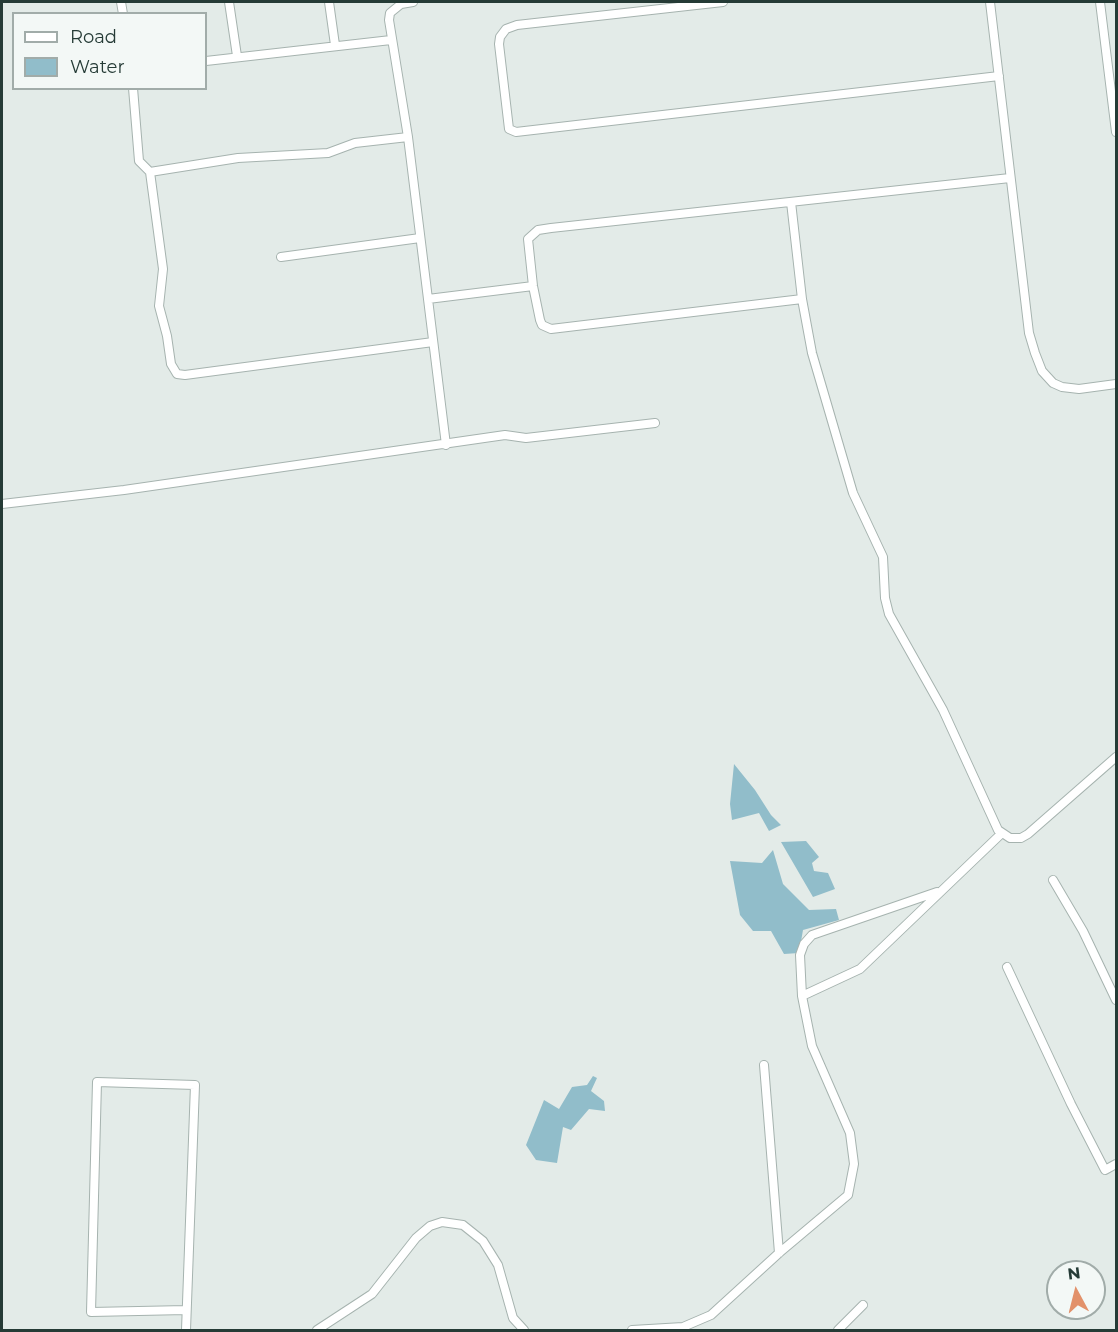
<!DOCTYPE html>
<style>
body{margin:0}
#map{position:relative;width:1118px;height:1332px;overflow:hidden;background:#e3ebe8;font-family:Montserrat,sans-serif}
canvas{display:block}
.frame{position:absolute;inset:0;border:3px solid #253b36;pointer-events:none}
.legend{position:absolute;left:12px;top:12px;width:195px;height:78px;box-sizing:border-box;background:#f3f8f6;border:2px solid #a1aca9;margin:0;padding:8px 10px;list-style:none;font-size:18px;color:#253b36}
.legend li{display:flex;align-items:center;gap:12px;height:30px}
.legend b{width:30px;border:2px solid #a1aca9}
.north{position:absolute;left:1046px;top:1260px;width:60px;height:60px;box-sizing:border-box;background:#f3f8f6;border:2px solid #a1aca9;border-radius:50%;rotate:353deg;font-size:16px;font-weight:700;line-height:24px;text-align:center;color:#253b36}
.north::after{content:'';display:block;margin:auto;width:21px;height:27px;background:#e2916a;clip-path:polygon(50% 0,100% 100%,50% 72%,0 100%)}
</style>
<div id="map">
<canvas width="1118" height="1332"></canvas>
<div class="frame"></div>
<ul class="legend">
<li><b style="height:8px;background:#fff"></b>Road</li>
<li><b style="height:16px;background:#91bdca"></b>Water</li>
</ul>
<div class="north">N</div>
</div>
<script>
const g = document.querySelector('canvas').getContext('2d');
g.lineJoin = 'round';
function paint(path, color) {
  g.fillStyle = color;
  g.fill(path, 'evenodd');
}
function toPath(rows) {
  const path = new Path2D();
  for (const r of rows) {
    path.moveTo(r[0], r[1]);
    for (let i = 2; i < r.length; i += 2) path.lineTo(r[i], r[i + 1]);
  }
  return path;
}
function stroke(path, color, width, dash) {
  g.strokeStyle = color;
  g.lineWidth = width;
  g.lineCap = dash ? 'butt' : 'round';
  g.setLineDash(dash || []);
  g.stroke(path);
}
paint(toPath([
 [734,764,755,790,771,815,781,825,769,831,759,813,732,820,730,804],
 [806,841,819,857,812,863,814,871,828,873,835,889,813,897,781,842],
 [773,850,783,884,809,910,836,909,839,920,803,930,799,953,784,954,771,931,753,931,740,915,730,861,762,863],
 [593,1076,597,1078,591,1091,604,1101,605,1111,589,1109,571,1130,563,1127,557,1163,536,1160,526,1145,544,1100,559,1109,572,1087,587,1085]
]), '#91bdca');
const minor = toPath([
 [121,2,123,14],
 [229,2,237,56],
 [329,2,335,45],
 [413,2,401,4,390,13,389,20,408,137,446,445],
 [723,2,517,25,506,29,500,37,499,44,509,129,516,132,999,76],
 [990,2,1029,333,1035,353,1042,371,1053,383,1062,387,1079,389,1116,384],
 [1100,2,1116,132],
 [206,61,391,40],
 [133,88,139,161,150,172,238,158,328,153,355,143,408,137],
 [150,172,163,269,159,306,167,336,171,364,177,374,185,375,433,342],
 [791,202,802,299,812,353,853,493,883,557,885,598,889,614,943,710,998,830,1010,838,1021,838,1028,834,1116,757],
 [281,257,420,238],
 [428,299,533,286],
 [802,299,551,329,542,325,540,320,533,286,528,239,538,230,551,228,1010,178],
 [2,504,124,490,505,435,526,438,655,423],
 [1053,880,1083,931,1116,1000],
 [1007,967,1071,1104,1105,1170,1116,1164],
 [802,996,800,955,804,944,812,935,937,892],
 [764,1065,779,1253],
 [186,1330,195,1085,97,1082,91,1312,186,1310],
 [317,1330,372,1294,416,1238,430,1226,442,1222,463,1225,483,1241,498,1265,513,1318,524,1330],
 [632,1330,683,1327,711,1315,779,1253,848,1195,854,1164,850,1133,812,1046,802,996,860,969,1002,833],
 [838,1330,863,1305]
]);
stroke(minor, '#a6b3af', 10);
stroke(minor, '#fff', 8);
</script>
